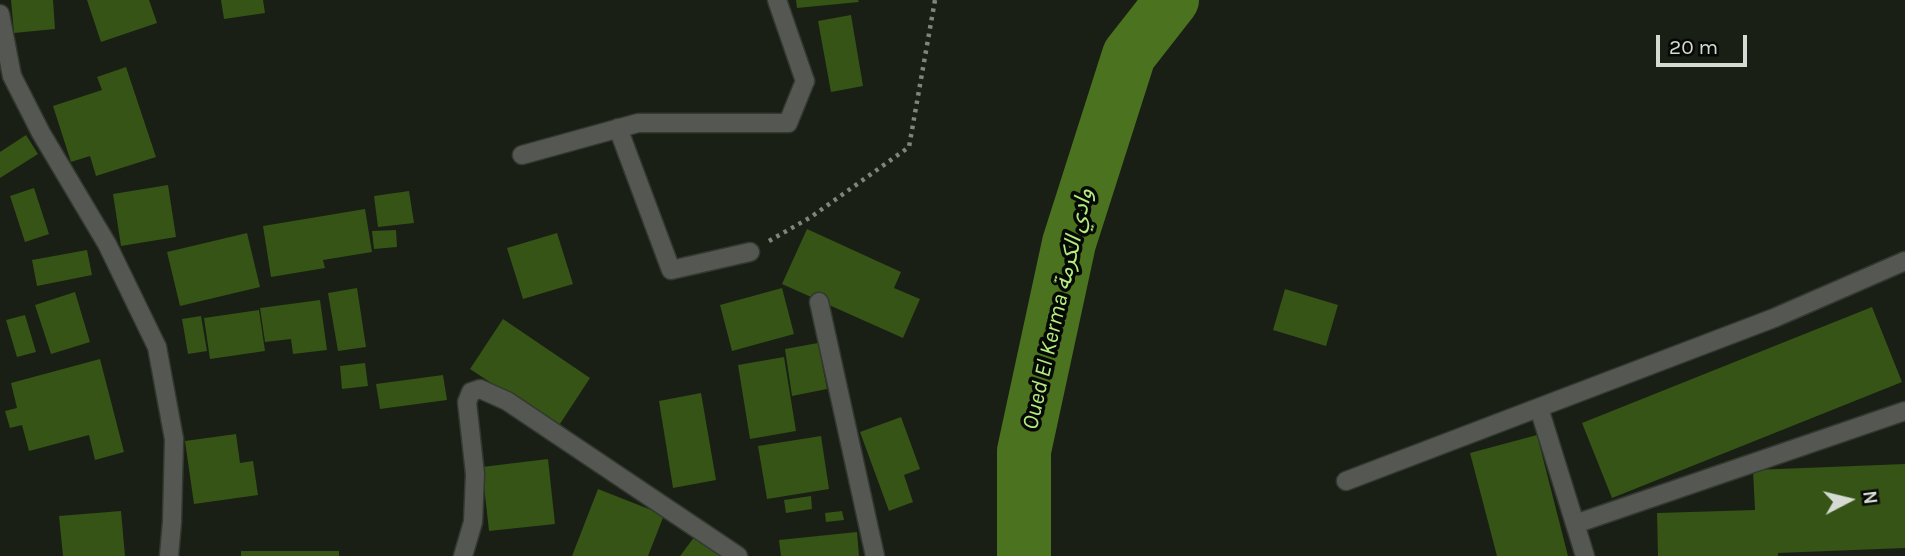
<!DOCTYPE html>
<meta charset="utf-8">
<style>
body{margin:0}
#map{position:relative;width:1905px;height:556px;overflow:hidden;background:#191f14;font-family:Karla,sans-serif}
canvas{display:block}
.north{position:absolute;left:1814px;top:465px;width:70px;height:70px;-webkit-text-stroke:5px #060804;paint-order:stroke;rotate:83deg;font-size:19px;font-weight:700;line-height:28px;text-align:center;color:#d5dad2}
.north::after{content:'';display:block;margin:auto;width:24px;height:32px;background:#d5dad2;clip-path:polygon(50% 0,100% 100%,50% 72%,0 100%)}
.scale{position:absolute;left:1656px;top:35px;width:91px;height:32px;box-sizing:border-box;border:4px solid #d5dad2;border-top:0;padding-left:9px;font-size:21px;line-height:24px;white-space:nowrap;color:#d5dad2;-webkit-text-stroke:5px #060804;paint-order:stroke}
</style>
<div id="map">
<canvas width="1905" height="556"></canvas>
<div class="north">N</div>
<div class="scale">20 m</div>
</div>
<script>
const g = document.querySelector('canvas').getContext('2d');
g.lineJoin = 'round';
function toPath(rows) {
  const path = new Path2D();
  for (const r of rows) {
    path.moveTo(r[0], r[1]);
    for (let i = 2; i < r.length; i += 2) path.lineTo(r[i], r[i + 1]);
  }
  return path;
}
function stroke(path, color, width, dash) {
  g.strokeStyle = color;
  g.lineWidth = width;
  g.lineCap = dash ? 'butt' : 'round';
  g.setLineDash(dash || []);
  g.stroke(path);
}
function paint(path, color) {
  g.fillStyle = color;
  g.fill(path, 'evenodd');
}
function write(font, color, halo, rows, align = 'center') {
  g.font = font + ' Karla,"Noto Sans Arabic",sans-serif';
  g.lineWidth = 7;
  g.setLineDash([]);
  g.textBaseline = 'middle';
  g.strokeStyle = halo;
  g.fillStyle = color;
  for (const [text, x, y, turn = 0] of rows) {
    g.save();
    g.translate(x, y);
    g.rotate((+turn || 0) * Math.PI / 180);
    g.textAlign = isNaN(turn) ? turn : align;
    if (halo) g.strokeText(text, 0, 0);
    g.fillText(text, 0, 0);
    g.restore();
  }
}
stroke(toPath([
 [1024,556,1024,451,1069,243,1129,55,1172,0]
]), '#4a721f', 54);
paint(toPath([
 [11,0,53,0,55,29,14,33],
 [87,0,149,0,157,23,101,42],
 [221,0,263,0,265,13,224,19],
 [796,0,858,0,859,2,797,8],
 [851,15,863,86,831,92,818,21],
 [126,67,156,157,96,176,90,156,71,162,53,106,102,90,97,77],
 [26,135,38,154,0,178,0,152],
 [168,185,176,237,121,246,113,194],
 [34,188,49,234,25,242,10,196],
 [409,191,414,223,378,227,374,196],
 [365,209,372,252,323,260,325,268,271,277,263,226],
 [807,229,901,272,894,288,920,299,903,338,782,284],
 [396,230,397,247,374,249,372,231],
 [247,233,260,287,180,306,167,252],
 [557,233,573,284,523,299,507,248],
 [87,250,92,275,37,286,32,260],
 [357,288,366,347,338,351,328,293],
 [782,288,794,334,732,351,720,305],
 [1285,289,1338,305,1326,346,1273,330],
 [75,292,90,342,51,354,35,305],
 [320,300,327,350,293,354,291,339,265,342,260,308],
 [1872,307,1902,382,1612,498,1582,423],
 [259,310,265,351,210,359,204,318],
 [25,315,36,352,17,357,6,320],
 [201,316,207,351,188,354,182,319],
 [503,319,590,378,558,427,470,369],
 [818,343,827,389,792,396,785,349],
 [784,357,796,431,750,439,738,365],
 [100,359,124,452,95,460,89,435,29,451,22,425,10,428,5,411,17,408,11,383],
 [365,363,368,386,342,389,340,366],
 [443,375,447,400,380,409,376,384],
 [701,393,716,480,673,488,659,401],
 [901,417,920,469,904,475,913,502,889,511,860,432],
 [236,434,240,463,253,461,258,495,194,504,185,441],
 [1537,435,1568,556,1497,556,1470,453],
 [821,436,829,489,767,499,758,446],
 [548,459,555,524,489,531,482,467],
 [1905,464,1905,548,1778,553,1778,556,1658,556,1657,513,1755,510,1753,470],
 [598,489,664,515,648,556,572,556],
 [811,496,812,509,786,513,784,500],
 [121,511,125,556,63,556,59,516],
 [842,511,844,520,826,522,825,513],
 [857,532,859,556,781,556,779,540],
 [695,536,722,556,680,556],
 [241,551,339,551,339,556,241,556]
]), '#355415');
const minor = toPath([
 [618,128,671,270,750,252],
 [522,155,638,123,788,123,805,81],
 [819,302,875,556],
 [1539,408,1585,556],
 [1346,481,1774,318,1905,261],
 [1575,524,1905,411],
 [463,556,473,522,475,474,467,402,471,392,480,389,507,401,738,556]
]);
const tertiary = toPath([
 [777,0,805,81],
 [0,14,12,76,41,133,107,244,157,347,174,439,172,522,169,556]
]);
stroke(minor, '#33392f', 21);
stroke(tertiary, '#33392f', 21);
stroke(toPath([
 [769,241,811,217,909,147,935,0]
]), '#7f857c', 4.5, [3.5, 5]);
stroke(minor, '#545752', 18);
stroke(tertiary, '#545752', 18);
write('italic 23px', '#b3ed81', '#060804', [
 ["Oued El Kerma وادي الكرمة",1058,309,-77]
]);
</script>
